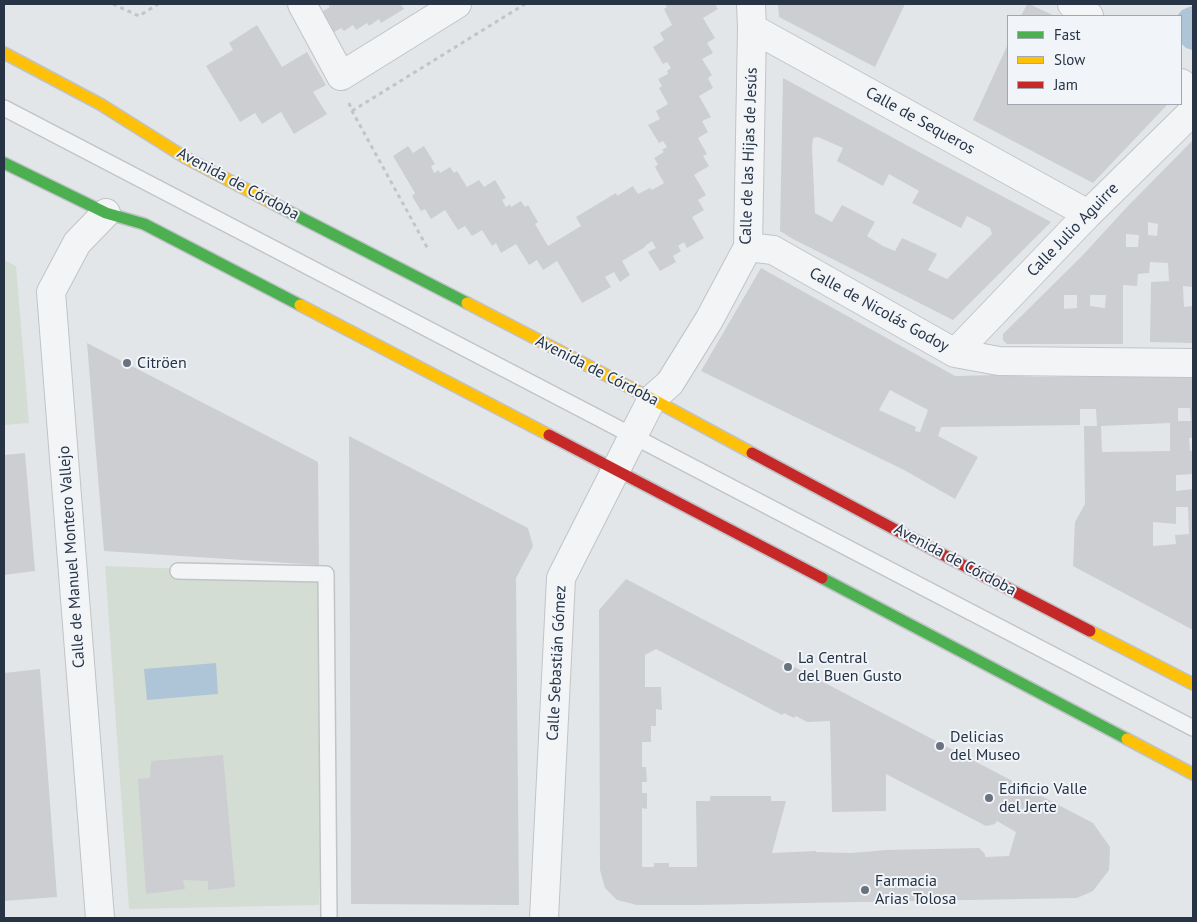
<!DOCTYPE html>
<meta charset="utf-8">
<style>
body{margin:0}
#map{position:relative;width:1197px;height:922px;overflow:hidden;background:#e3e6e9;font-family:"PT Sans",sans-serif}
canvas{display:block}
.frame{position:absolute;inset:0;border:5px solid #273445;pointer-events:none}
.legend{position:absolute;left:1007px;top:15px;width:175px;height:90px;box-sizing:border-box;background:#f1f4f8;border:1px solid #a0a7b0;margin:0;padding:6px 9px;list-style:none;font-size:15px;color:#273445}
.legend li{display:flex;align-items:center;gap:10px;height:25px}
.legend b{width:25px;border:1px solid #a0a7b0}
</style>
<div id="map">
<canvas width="1197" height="922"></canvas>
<div class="frame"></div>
<ul class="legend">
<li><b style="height:6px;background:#4caf50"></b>Fast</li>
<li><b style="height:6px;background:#ffc107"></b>Slow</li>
<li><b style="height:6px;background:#c62828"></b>Jam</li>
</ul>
</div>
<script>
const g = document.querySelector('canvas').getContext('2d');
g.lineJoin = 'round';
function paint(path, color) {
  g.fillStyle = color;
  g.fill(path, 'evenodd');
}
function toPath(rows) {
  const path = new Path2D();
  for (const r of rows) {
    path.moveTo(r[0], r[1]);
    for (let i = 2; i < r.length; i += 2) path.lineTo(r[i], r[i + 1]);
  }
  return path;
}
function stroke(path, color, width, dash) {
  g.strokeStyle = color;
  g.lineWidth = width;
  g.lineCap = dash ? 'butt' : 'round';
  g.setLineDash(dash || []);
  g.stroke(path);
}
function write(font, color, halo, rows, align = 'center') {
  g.font = font + ' "PT Sans",sans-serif';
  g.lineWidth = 4;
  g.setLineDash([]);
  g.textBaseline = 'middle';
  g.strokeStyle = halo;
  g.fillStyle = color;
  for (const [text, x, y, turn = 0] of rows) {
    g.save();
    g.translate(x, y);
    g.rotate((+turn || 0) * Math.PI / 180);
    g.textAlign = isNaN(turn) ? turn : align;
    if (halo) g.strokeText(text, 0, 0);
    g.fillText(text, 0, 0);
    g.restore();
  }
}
paint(toPath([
 [4,260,16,266,29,423,4,425],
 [105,566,326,574,319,905,129,909]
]), '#d4ddd3');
paint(toPath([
 [1193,6,1193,50,1192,50,1186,48,1181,43,1181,16,1177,16,1182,10,1189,7],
 [216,663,218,694,147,700,144,669]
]), '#aec4d7');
paint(toPath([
 [328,4,404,4,401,5,404,9,381,23,379,19,369,26,367,23,356,30,353,25,344,31,341,28,331,34,318,14,330,7],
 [665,4,715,4,718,9,703,18,715,38,707,43,713,53,702,59,712,75,708,78,713,88,699,96,711,117,702,121,708,132,698,138,707,154,703,156,709,166,694,175,706,195,698,200,704,210,692,217,704,238,687,248,684,242,678,246,681,251,673,256,676,262,660,271,648,252,656,248,652,241,645,246,645,247,622,261,630,275,620,282,614,272,605,277,611,287,582,303,557,261,543,270,537,260,529,265,516,244,501,253,496,243,492,246,482,230,472,236,465,226,458,230,445,210,431,219,425,209,421,211,412,196,415,193,393,156,408,146,413,153,424,146,435,164,431,166,434,173,439,170,440,173,450,167,454,173,457,171,467,187,479,180,484,187,495,180,506,198,502,200,506,207,510,204,511,207,521,201,525,207,528,205,538,222,535,224,548,246,581,226,576,217,616,193,617,196,633,186,638,194,650,188,652,190,664,183,655,167,658,164,654,158,664,152,662,150,667,147,663,141,659,143,648,125,660,119,656,111,668,104,659,88,662,86,658,79,668,74,667,71,671,68,667,62,663,64,653,47,664,40,660,33,672,25,664,9,667,7],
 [778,4,905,4,875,67,779,17],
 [1027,4,1029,4,1055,16,1021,16],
 [257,25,282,67,307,52,326,85,313,92,327,114,294,134,281,112,262,124,255,113,240,122,206,66,233,50,229,43],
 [1008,44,1008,104,1167,104,1167,105,1093,183,973,120],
 [783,78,846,112,919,152,1051,222,953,320,793,239,780,231],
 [818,137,843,148,837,161,883,186,889,174,919,191,912,203,961,228,967,216,990,228,992,234,947,279,928,270,937,254,902,238,895,251,883,246,867,236,875,222,842,205,832,222,815,213,812,148,813,138],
 [1193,140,1193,287,1183,286,1184,307,1193,306,1193,343,1150,342,1151,282,1169,281,1168,263,1150,262,1149,273,1138,274,1137,286,1123,285,1123,344,1007,344,1003,340,1003,334,1081,257,1127,207],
 [1148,222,1158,224,1157,236,1148,235],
 [1126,234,1139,235,1138,247,1126,247],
 [1064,295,1077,295,1077,308,1064,309],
 [1090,295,1106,295,1105,308,1090,306],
 [761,268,955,376,996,375,1038,377,1193,376,1193,438,1189,438,1190,451,1193,450,1193,474,1176,475,1176,491,1193,489,1193,630,1073,566,1075,522,1085,504,1084,426,1097,426,1096,409,1080,409,1080,425,941,427,938,436,978,457,955,499,904,470,701,371],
 [890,390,928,410,920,432,915,431,916,427,879,410],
 [1178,408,1190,408,1191,421,1178,421],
 [1170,423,1170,451,1102,452,1101,426],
 [1176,507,1188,507,1189,534,1175,535,1176,544,1153,546,1153,522,1176,524],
 [87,343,318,462,319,565,104,551],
 [349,436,528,528,533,546,516,578,519,905,351,904],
 [25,453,35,571,4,575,4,455],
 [626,579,1093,823,1110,847,1109,870,1093,891,1077,898,697,905,637,905,617,900,605,888,600,870,599,610],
 [656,649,782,715,784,713,794,718,796,716,807,722,830,721,832,812,886,811,886,774,986,826,995,824,997,821,1016,832,1009,856,985,857,985,854,979,848,886,850,851,853,816,852,816,851,772,853,786,801,771,801,771,796,710,796,710,801,696,801,697,867,669,867,669,863,654,863,654,867,642,867,642,808,647,809,647,793,642,793,642,782,647,782,646,767,642,767,642,742,651,742,651,726,656,726,656,709,662,710,661,687,645,687,645,655],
 [40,669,57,897,4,901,4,673],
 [223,755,235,887,208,890,208,881,183,880,185,889,146,894,138,779,150,778,151,761]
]), '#ccced2');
const lane = toPath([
 [4,108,1193,728],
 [178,571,326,574,329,918]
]);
const street = toPath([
 [302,4,341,76,457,4],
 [1072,4,1089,16],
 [752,28,1088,214],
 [1181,83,1193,92],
 [748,247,773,250,955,353,999,361,1193,363],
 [955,353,1088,214,1193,111],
 [100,918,51,292,77,243,106,213],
 [544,918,561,578,633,436,652,399,670,383,709,320,748,247,752,28,751,4]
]);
const fast = toPath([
 [4,163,106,213,144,224,300,305],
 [278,206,467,303],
 [822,578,1127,739]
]);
const slow = toPath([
 [4,53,100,104,186,158,278,206],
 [467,303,652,399,752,453],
 [300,305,549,435],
 [1090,631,1193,684],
 [1127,739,1193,774]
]);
const jam = toPath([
 [549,435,822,578],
 [752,453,909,537,1090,631]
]);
stroke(lane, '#c1c4c7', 18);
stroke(street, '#c1c4c7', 30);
stroke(fast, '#bfc3c7', 14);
stroke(slow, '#bfc3c7', 14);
stroke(jam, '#bfc3c7', 14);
stroke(toPath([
 [113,4,139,16,158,4],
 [349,103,352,111,428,249],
 [352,111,525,4]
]), '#c1c4c8', 3, [4, 4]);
stroke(lane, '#f3f4f5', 15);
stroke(street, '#f3f4f5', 28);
stroke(fast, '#4caf50', 11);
stroke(slow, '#ffc107', 11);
stroke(jam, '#c62828', 11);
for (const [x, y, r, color] of [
 [127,363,5,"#69727e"],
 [788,667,5,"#69727e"],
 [940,746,5,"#69727e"],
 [989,798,5,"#69727e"],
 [865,890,5,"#69727e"]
]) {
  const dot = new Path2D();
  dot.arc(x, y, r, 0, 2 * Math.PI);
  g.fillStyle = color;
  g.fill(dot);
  stroke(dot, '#f1f4f8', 2);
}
write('16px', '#273445', '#f1f4f8', [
 ["Calle de Sequeros",920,121,29],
 ["Calle de las Hijas de Jesús",749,156,-88],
 ["Avenida de Córdoba",238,184,28],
 ["Calle Julio Aguirre",1073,230,-46],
 ["Calle de Nicolás Godoy",879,310,29],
 ["Avenida de Córdoba",597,371,27],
 ["Calle de Manuel Montero Vallejo",72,557,-94],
 ["Avenida de Córdoba",955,560,28],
 ["Calle Sebastián Gómez",557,663,-87]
]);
write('16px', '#273445', '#f1f4f8', [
 ["Citröen",137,363],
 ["La Central",798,658],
 ["del Buen Gusto",798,676],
 ["Delicias",950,737],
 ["del Museo",950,755],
 ["Edificio Valle",999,789],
 ["del Jerte",999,807],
 ["Farmacia",875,881],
 ["Arias Tolosa",875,899]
], 'left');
</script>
